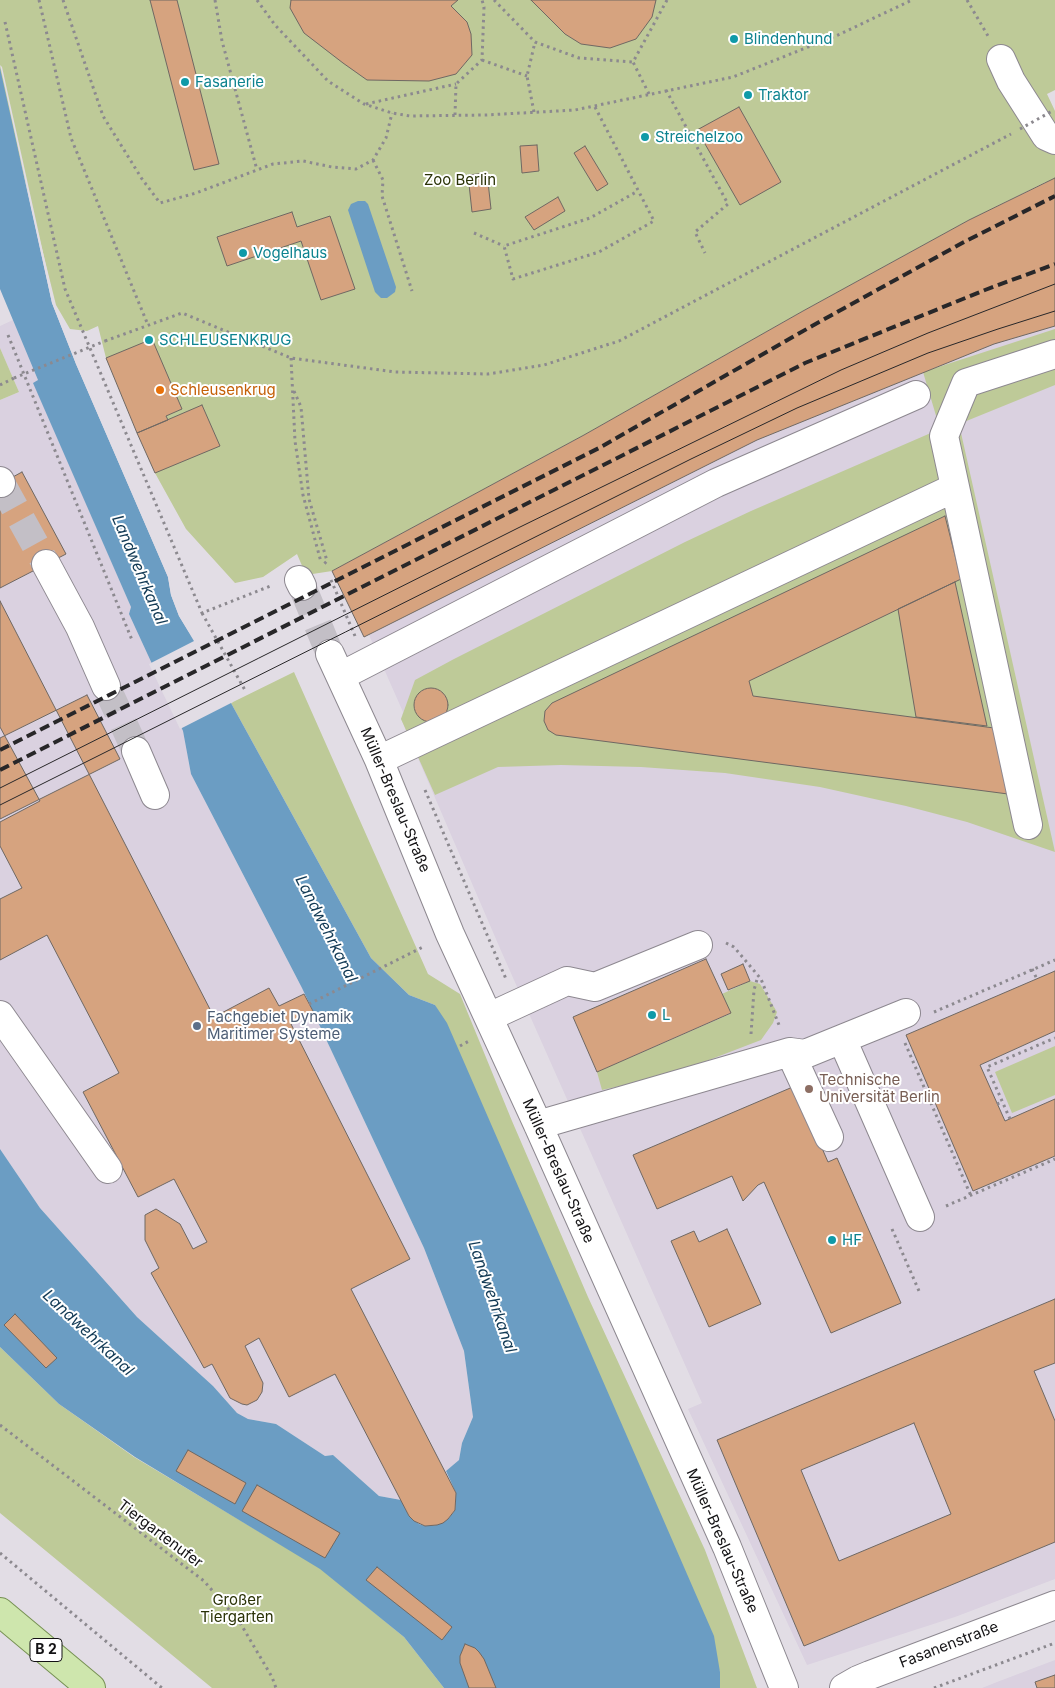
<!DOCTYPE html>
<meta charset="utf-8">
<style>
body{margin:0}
canvas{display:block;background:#e2dde5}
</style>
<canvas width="1055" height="1688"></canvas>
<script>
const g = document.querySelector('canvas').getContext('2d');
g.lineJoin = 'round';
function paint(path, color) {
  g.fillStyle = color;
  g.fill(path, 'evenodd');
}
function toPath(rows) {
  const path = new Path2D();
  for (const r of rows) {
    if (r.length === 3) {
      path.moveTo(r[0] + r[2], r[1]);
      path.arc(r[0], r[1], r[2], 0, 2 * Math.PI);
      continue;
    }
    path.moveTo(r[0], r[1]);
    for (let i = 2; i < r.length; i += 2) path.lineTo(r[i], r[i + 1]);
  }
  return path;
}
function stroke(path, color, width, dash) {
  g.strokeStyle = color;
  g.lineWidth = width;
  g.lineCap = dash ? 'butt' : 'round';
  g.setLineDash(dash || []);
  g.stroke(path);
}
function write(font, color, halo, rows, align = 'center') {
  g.font = font + ' Inter,sans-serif';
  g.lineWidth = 4;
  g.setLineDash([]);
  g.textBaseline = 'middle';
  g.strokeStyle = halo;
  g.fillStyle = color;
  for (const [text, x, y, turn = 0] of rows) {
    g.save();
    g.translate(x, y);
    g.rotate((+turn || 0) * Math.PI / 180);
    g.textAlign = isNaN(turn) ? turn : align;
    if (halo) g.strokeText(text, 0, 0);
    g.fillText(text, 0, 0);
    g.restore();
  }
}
paint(toPath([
 [13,320,38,380,34,383,131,607,129,614,183,731,191,774,302,988,424,1248,464,1351,473,1417,462,1443,459,1460,446,1471,456,1493,455,1510,448,1519,437,1525,425,1526,414,1521,409,1516,401,1500,379,1496,333,1455,325,1456,276,1424,248,1419,237,1413,213,1386,137,1317,40,1208,0,1149,0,400,19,392,0,348,0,326],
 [1055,326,1055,1579,955,1617,807,1665,688,1409,702,1403,502,953,401,719,403,712,369,635,757,440,994,344],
 [1055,1660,1055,1688,982,1688,997,1682]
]), '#dad1e0');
paint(toPath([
 [0,0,1055,0,1055,90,1047,94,1055,111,1055,198,1046,182,969,220,803,311,584,435,332,571,306,575,297,554,263,577,235,583,186,529,155,473,106,358,98,326,87,331,70,329,56,305,20,160,0,90],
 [1055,329,1055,385,959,424,1055,852,967,822,906,806,820,787,725,773,641,767,561,765,498,767,435,795,401,719,415,680,454,659,685,542,751,511,940,429,923,372],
 [0,348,19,392,0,400],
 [294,672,428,974,460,994,512,1121,588,1297,705,1550,757,1688,720,1688,720,1672,435,1005,409,995,371,958,231,703],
 [750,981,760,984,777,1012,773,1023,761,1040,670,1075,602,1090,597,1072,730,1014,722,994],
 [1055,1046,1055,1095,1012,1113,995,1072],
 [0,1347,59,1404,134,1457,320,1568,404,1637,444,1688,212,1688,0,1513]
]), '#beca98');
paint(toPath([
 [0,68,52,303,76,364,168,577,171,595,179,616,231,703,371,958,409,995,435,1005,447,1023,714,1636,720,1672,720,1688,444,1688,404,1637,320,1569,135,1457,59,1404,0,1347,0,1149,40,1208,137,1317,213,1386,237,1413,248,1419,276,1424,325,1456,333,1455,379,1496,401,1500,409,1516,419,1524,425,1526,437,1525,448,1519,455,1510,456,1493,446,1471,459,1460,462,1443,473,1417,464,1351,424,1248,302,988,191,774,183,731,129,614,131,607,33,383,38,380,0,289],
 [358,201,365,201,368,204,396,287,395,292,387,298,381,298,375,292,348,210,351,204]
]), '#6b9dc3');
paint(toPath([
 [0,65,2,67,54,302,79,363,170,576,174,594,182,615,191,631,189,632,179,616,171,595,168,577,76,364,52,303],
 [196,640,233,702,180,729,149,664]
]), '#e2dde5');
const building = toPath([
 [150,0,177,0,219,164,194,170,150,0],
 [291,0,458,0,451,6,467,22,471,34,472,55,456,74,429,81,367,80,343,63,304,33,290,8,291,0],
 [531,0,656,0,652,17,636,39,610,48,581,44,565,34,531,0],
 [739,107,781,182,740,205,697,130,739,107],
 [537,145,539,171,522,173,520,146,537,145],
 [585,146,608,184,597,191,574,153,585,146],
 [487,173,491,209,472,212,468,175,487,173],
 [1055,178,1055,326,994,344,757,440,364,637,332,571,584,435,803,311,969,220,1055,178],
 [558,197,565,211,534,230,525,217,558,197],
 [292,212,297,227,330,216,355,289,321,300,301,241,227,266,217,237,292,212],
 [152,339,182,409,166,416,168,420,137,433,106,358,152,339],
 [202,405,220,446,155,473,137,433,202,405],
 [22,472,66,554,0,588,0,484,22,472],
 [945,516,961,579,749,681,753,696,994,728,1008,794,556,735,548,730,544,721,545,711,552,703,945,516],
 [955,582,987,726,916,717,898,609,955,582],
 [0,601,214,1017,269,988,279,1006,304,994,314,1013,291,1024,410,1259,351,1289,456,1493,455,1510,448,1519,443,1523,437,1525,425,1526,414,1521,409,1516,335,1374,289,1397,259,1338,245,1346,263,1383,262,1392,257,1400,247,1405,242,1404,230,1398,212,1364,204,1368,151,1273,159,1268,145,1240,145,1215,156,1209,180,1224,193,1249,207,1242,174,1179,138,1197,83,1092,119,1073,47,935,0,960,0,899,22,888,0,846,0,822,40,801,0,727,0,601],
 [431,705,17],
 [87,695,120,759,0,819,0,738,87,695],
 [706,959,731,1013,597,1072,573,1017,706,959],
 [743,964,750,981,728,990,721,974,743,964],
 [1055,971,1055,1031,980,1065,1005,1121,1055,1099,1055,1156,973,1191,906,1035,1055,971],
 [795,1086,828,1162,837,1158,901,1303,831,1333,764,1182,758,1185,743,1201,732,1176,657,1209,633,1155,795,1086],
 [727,1229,761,1304,709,1327,671,1241,694,1231,699,1242,727,1229],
 [1055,1299,1055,1363,1034,1371,1055,1421,1055,1542,804,1646,717,1440,1055,1299],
 [914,1423,951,1514,839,1561,801,1470,914,1423],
 [15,1314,57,1358,46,1368,4,1325,15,1314],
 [188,1450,246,1483,235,1504,176,1471,188,1450],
 [257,1485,340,1533,325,1558,242,1511,257,1485],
 [377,1567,452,1627,442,1640,366,1580,377,1567],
 [465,1644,475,1648,479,1652,484,1659,496,1688,469,1688,460,1663,460,1656,465,1644],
 [1055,1675,1055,1688,1037,1688,1035,1682,1055,1675]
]);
paint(building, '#d6a37f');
stroke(building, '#6f6863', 1);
stroke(toPath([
 [1,483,46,564],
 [302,586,330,654],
 [106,686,136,751]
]), '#c3bfc6', 28, [28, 14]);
const minor = toPath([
 [1001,59,1011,81,1046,136,1055,140],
 [0,481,1,483],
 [46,564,80,627,106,686],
 [299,580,302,586],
 [330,654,379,760,450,934,538,1125,727,1547,784,1688],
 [341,676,716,483,916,395],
 [136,751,155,795],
 [379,760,954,488],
 [1028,825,944,436,966,383,1055,354],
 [0,1015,108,1169],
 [489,1017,567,981,595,987,698,945],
 [842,1039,920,1217],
 [790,1052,829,1137],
 [538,1125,790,1052,805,1054,906,1013],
 [844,1688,858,1680,870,1675,1055,1605]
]);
const major = toPath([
 [0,1612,91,1688]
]);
stroke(minor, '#8d8890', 30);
stroke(major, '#779154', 30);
stroke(toPath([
 [39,0,71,138,148,325],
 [63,0,103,116,142,179,160,203,196,193,273,164,303,161,332,167,356,169,373,160,386,138,392,113],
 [215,0,222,41,257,170],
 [257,0,275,25,328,81,364,104,392,113,410,116,486,115,575,110,733,77,838,35,912,0],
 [494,0,535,42,579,58,633,62],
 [967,0,988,36],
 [5,22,65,289,202,613,273,585],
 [482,60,527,76],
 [666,90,728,204,695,232,705,253],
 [649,94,633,62,667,0],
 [366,104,456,84],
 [595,107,654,221,599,252,513,279,504,246,590,218,638,191],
 [534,112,527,76,535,42],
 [455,115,456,84,482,60,484,7,482,0],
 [373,160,383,180,382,196,412,291],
 [474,233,504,246],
 [8,335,132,640],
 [105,341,182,313,291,358,395,372,488,374,544,365,619,341,1011,134],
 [291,358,295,441,303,495,321,562],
 [0,385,14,378],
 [294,391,301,407,309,499,327,561,322,566],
 [331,580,355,636],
 [202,613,246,692],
 [425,790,506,979],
 [726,943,734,947,761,979,779,1025],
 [1032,969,1037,979],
 [309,1004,425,946],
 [934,1012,1055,960],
 [751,1034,754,990,758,976],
 [905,1043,971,1196],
 [460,1046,469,1041],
 [997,1104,1002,1102],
 [1010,1119,987,1067,1055,1038],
 [946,1206,1055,1159],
 [892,1229,919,1291],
 [0,1425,204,1581,239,1621,272,1677,276,1688],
 [0,1553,162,1688],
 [934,1688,1055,1643]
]), '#8c898f', 3, [2.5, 4]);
stroke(minor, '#fff', 28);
stroke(major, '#cee6ad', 28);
stroke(toPath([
 [0,788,518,528,841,370,928,333,1055,284],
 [0,805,691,459,797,408,928,353,998,329,1055,311]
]), '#282729', 1);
stroke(toPath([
 [0,750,599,448,812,326,964,242,1055,196],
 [0,770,805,363,985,290,1055,264]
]), '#282729', 4, [10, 5]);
stroke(toPath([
 [1020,129,1054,110],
 [14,378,105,341]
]), '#8c898f', 3, [2.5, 4]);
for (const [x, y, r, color] of [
 [734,39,5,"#0f9aa8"],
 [185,82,5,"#0f9aa8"],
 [748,95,5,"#0f9aa8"],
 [645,137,5,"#0f9aa8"],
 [243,253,5,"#0f9aa8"],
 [149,340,5,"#0f9aa8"],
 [160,390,5,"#e8710a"],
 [652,1015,5,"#0f9aa8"],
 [197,1026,5,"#5c6f8a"],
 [809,1089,5,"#8d6e63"],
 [832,1240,5,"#0f9aa8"]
]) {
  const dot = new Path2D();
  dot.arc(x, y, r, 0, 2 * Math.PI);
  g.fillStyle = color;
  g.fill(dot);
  stroke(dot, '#fff', 2);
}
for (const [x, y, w] of [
 [46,1650,32]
]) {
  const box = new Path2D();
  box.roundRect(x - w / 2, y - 11.5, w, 23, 4);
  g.fillStyle = '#fff';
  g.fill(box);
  stroke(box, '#131214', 1);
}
write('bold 14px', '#131214', null, [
 ["B 2",46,1650]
]);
write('15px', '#0d838f', '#fff', [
 ["Blindenhund",744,39],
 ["Fasanerie",195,82],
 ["Traktor",758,95],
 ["Streichelzoo",655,137],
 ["Vogelhaus",253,253],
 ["SCHLEUSENKRUG",159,340],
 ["L",662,1015],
 ["HF",842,1240]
], 'left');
write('15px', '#2a3206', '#fff', [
 ["Zoo Berlin",460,180],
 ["Großer",237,1600],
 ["Tiergarten",237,1617]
]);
write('15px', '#c56008', '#fff', [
 ["Schleusenkrug",170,390]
], 'left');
write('15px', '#131214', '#fff', [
 ["Müller-Breslau-Straße",395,800,67],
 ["Müller-Breslau-Straße",558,1171,66],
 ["Tiergartenufer",160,1534,37],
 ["Müller-Breslau-Straße",722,1541,66],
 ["Fasanenstraße",949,1645,-21]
]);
write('15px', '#4e5e75', '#fff', [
 ["Fachgebiet Dynamik",207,1017],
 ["Maritimer Systeme",207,1034]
], 'left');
write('15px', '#785e54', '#fff', [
 ["Technische",819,1080],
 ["Universität Berlin",819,1097]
], 'left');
write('italic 16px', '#113954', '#fff', [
 ["Landwehrkanal",139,570,67],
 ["Landwehrkanal",326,929,63],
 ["Landwehrkanal",492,1297,71],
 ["Landwehrkanal",88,1333,43]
]);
</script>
